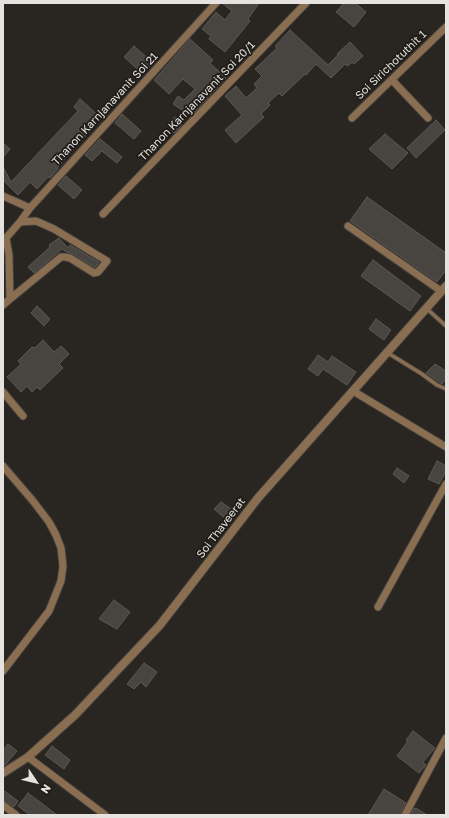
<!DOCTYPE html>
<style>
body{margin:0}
#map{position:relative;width:449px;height:818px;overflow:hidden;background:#292521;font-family:"Golos Text",sans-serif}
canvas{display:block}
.frame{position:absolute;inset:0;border:4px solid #e5e2df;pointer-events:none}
.north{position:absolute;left:16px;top:762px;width:40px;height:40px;-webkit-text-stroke:3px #201c17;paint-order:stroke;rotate:125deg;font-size:11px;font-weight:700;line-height:16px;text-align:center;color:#e5e2df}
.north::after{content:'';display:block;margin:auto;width:14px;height:18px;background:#e5e2df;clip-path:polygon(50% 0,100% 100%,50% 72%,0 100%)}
</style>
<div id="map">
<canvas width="449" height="818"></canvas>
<div class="frame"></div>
<div class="north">N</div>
</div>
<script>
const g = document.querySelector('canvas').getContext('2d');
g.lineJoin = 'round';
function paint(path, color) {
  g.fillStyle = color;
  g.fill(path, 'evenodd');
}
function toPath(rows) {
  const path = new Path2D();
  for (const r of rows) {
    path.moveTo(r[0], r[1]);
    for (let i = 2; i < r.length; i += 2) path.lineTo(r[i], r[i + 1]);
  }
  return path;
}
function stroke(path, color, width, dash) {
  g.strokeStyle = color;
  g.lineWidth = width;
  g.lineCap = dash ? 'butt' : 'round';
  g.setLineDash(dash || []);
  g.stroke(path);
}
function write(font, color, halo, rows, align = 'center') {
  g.font = font + ' "Golos Text",sans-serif';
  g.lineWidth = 3.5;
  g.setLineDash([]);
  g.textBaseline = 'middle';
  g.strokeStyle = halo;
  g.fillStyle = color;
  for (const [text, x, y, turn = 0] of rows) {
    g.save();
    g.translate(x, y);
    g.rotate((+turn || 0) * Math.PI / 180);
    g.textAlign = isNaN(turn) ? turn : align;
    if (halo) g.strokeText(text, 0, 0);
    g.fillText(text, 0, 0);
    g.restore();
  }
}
const building = toPath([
 [222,3,259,3,248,19,250,21,225,52,209,39,211,36,202,29,216,12,225,20,232,11,222,3],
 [344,3,355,3,366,12,354,27,336,12,344,3],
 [290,30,328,65,338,55,337,54,350,42,363,56,354,64,352,62,348,66,345,64,331,78,316,64,306,75,305,74,282,96,279,93,268,103,270,105,261,114,264,117,236,143,225,130,242,115,225,96,236,86,246,98,257,88,254,84,262,76,255,69,277,48,275,46,290,30],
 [190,39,213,60,210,63,226,78,191,116,173,104,178,96,184,100,195,89,183,79,169,94,154,80,190,39],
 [134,46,153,63,143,74,124,57,134,46],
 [80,99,101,118,57,168,58,169,50,178,48,177,37,189,30,182,18,195,3,180,3,167,11,182,78,111,74,107,80,99],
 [122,114,141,131,134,139,115,123,122,114],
 [175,117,182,125,174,133,167,124,175,117],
 [436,120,445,130,416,158,407,148,436,120],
 [385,134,408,153,392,169,369,149,385,134],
 [100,139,122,157,117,163,102,151,92,161,85,155,100,139],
 [3,143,10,149,3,157,3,143],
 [66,176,82,190,74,199,58,185,66,176],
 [367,197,446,253,446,270,437,282,350,221,367,197],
 [59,238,68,248,70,245,99,262,95,268,73,254,67,252,62,249,34,273,28,267,50,247,49,245,59,238],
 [373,260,421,296,410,311,361,276,373,260],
 [37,306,50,319,44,326,31,313,37,306],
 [376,319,391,330,384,340,369,329,376,319],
 [43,340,54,352,61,346,69,354,59,364,63,368,40,390,37,387,32,392,27,386,21,392,7,377,21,364,18,361,32,347,35,348,43,340],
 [318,355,328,362,332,356,356,372,347,385,323,369,318,376,308,369,318,355],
 [435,364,446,371,446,379,442,384,426,373,435,364],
 [437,461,446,466,446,471,439,484,428,479,437,461],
 [397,468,409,476,404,483,393,474,397,468],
 [221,502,234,511,227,520,214,509,221,502],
 [114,600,130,612,117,629,99,619,114,600],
 [144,663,157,672,146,687,141,682,134,689,127,684,144,663],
 [413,731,435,748,423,762,426,765,419,773,397,756,408,741,406,740,413,731],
 [8,744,17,751,6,764,3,766,3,750,8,744],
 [52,746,70,760,64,769,45,755,52,746],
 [384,789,406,803,400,815,368,815,384,789],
 [3,790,18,801,14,807,3,800,3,790],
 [28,793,57,815,30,815,18,806,28,793],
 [414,808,415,809,416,808,427,815,411,815,414,808]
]);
paint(building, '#48443f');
stroke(building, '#5d5853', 1);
const service = toPath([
 [426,308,446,326],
 [388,353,422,374,437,385,446,389]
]);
const minor = toPath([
 [392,80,428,118],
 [352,118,446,27],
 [3,196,30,208,216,3],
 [103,214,306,3],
 [20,222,30,208],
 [348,226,441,291],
 [3,239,6,238,20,222,36,221,54,229,107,261,98,272,94,273,70,258,65,257,61,257,10,299],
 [3,305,10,299,9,255,6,238],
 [353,391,446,447],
 [3,392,23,416],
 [3,466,33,501,49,522,56,535,61,548,63,566,61,581,49,611,3,671],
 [378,607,446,484],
 [28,757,105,815],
 [3,805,16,815],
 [405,815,446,738]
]);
const tertiary = toPath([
 [3,773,28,757,75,715,160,625,258,498,446,286]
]);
stroke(service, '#433f3c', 5.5);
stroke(minor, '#433f3c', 9);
stroke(tertiary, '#433f3c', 10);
stroke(service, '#896e51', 3.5);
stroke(minor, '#896e51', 7);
stroke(tertiary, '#896e51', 8);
write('11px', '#e5e2df', '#201c17', [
 ["Soi Sirichotuthit 1",391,65,-44],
 ["Thanon Karnjanavanit Soi 20/1",197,101,-46],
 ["Thanon Karnjanavanit Soi 21",105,109,-47],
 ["Soi Thaveerat",221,528,-53]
]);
</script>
